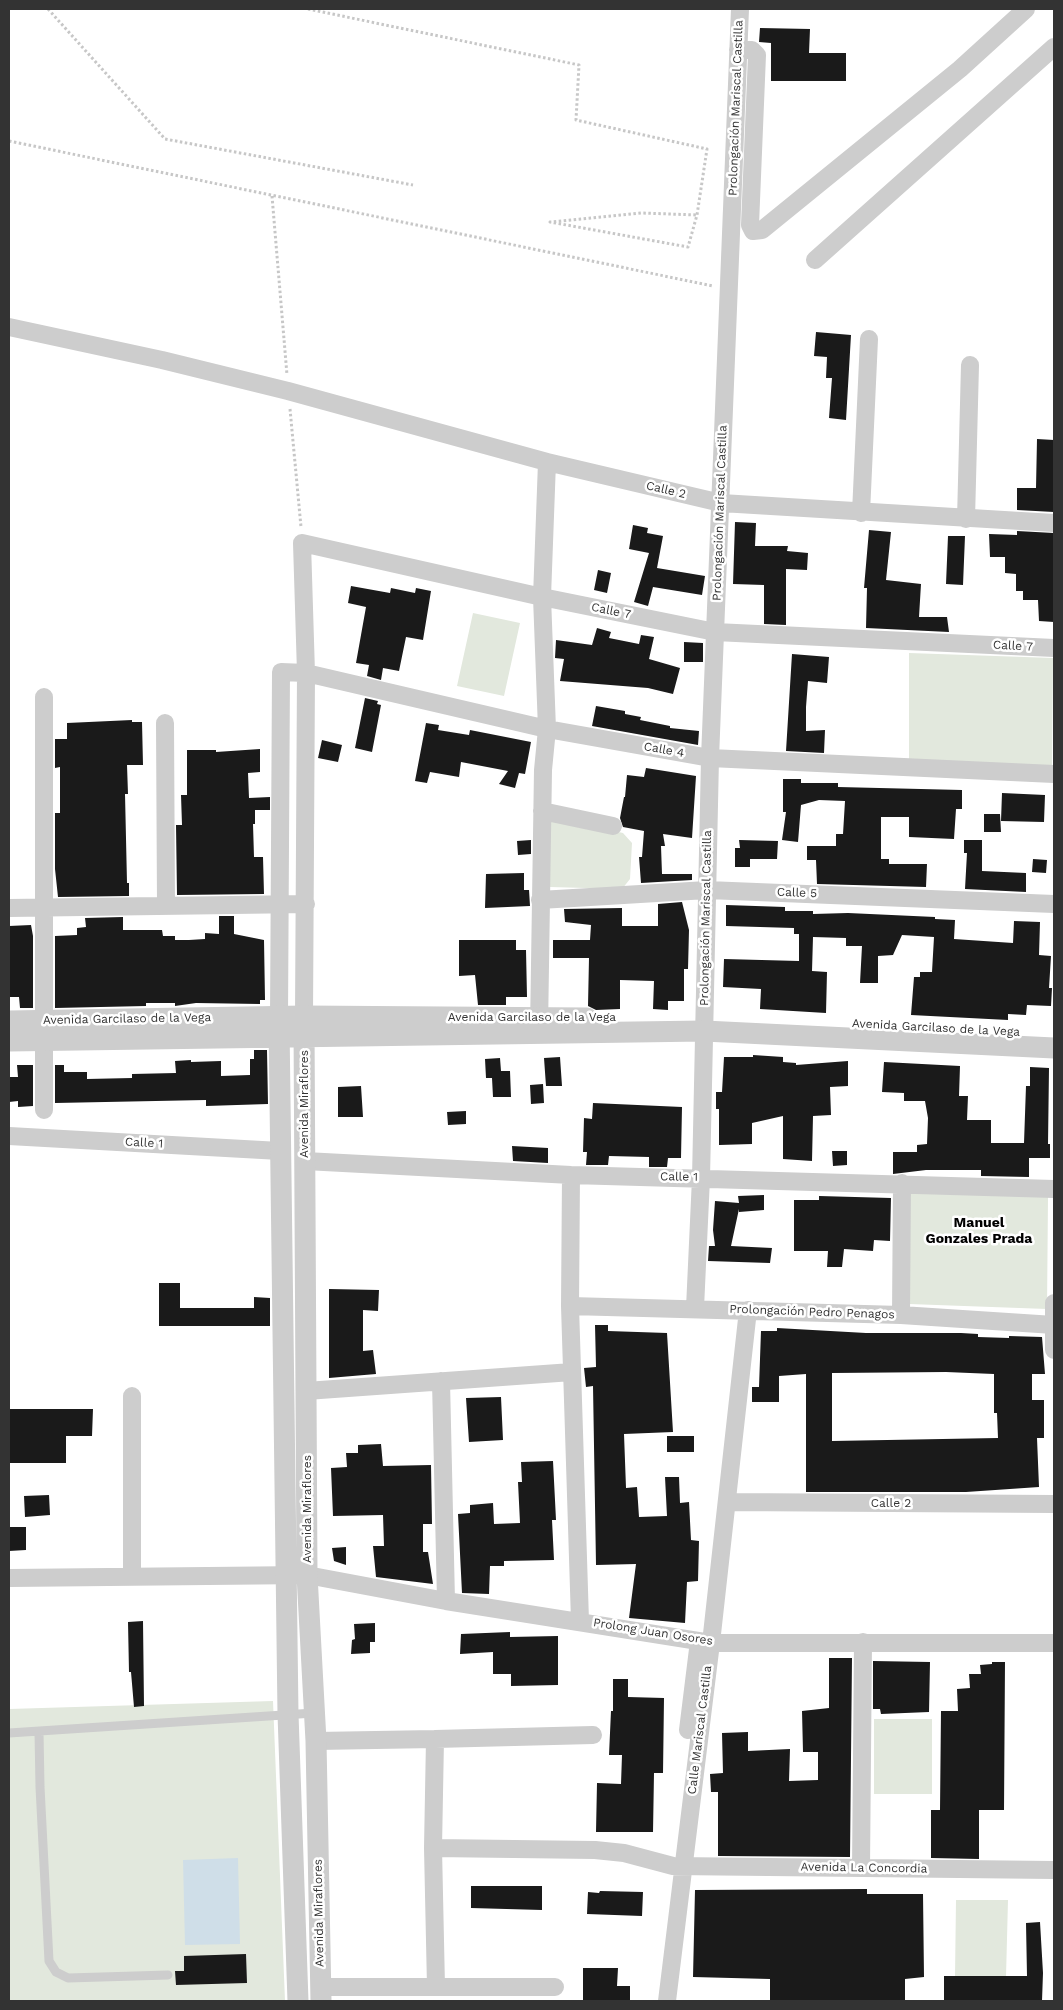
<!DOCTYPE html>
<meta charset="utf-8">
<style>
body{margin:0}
#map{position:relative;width:1063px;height:2010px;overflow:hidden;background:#fff;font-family:"Work Sans",sans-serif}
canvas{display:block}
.frame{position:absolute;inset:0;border:10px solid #333;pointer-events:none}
</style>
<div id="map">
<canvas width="1063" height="2010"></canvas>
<div class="frame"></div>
</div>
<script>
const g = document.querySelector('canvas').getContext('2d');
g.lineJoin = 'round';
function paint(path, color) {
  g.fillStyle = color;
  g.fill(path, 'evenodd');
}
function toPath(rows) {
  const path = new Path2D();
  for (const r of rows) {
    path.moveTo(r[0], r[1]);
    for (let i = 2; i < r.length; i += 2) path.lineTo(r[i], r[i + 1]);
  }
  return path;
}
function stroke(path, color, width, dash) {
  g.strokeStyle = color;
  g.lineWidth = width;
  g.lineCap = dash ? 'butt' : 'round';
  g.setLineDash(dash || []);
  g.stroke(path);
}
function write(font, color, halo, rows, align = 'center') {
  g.font = font + ' "Work Sans",sans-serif';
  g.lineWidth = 5;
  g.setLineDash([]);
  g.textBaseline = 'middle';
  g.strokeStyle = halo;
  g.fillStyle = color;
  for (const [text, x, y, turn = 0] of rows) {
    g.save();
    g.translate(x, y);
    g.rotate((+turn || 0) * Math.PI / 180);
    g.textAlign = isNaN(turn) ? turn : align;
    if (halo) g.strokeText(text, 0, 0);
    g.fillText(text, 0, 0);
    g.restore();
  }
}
paint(toPath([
 [473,613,520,623,504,696,457,686],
 [909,653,1053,658,1052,768,909,761],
 [554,817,623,833,632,843,630,879,622,889,550,887,548,821],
 [910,1191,1048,1197,1047,1309,909,1304],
 [273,1701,285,2001,9,2001,9,1709],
 [874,1719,932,1719,932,1794,874,1794],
 [956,1900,1008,1900,1006,1977,955,1976]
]), '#e2e8dd');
paint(toPath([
 [238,1858,240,1944,185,1945,183,1860]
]), '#cfdee8');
paint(toPath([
 [760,28,810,29,809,53,846,53,846,81,771,81,771,43,759,42],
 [816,332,851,335,846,420,829,418,832,378,826,378,827,357,814,356],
 [1037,439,1054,440,1054,512,1017,510,1017,488,1036,488],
 [735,522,756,523,755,546,788,546,787,551,808,553,807,570,786,569,786,625,764,624,764,585,733,584],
 [633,525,648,528,647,533,663,536,657,568,705,576,702,595,653,587,648,606,634,602,649,553,629,549],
 [869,530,891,532,886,580,921,584,919,617,947,617,949,632,866,628,867,588,864,588],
 [1017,531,1054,533,1054,622,1039,621,1038,600,1023,600,1023,591,1016,591,1016,574,1005,573,1005,557,990,557,989,534,1017,535],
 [948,536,965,536,963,585,946,584],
 [598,570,611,573,607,593,594,590],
 [351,586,390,593,391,588,415,593,416,588,431,591,423,640,406,637,399,671,383,668,381,680,367,676,369,665,356,663,366,607,348,603],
 [597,628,611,632,609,638,639,644,641,635,654,637,649,659,680,668,673,694,648,688,560,681,564,659,555,658,556,640,592,645],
 [684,642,703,643,703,662,684,662],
 [792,654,829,657,827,683,808,681,806,707,806,731,825,730,824,753,786,751],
 [365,698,378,701,377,704,381,705,372,752,355,748],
 [596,706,625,711,625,714,641,717,640,720,670,726,670,728,699,731,698,745,592,726],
 [132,720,132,722,142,722,143,765,127,765,128,794,125,794,127,883,129,883,129,896,58,897,55,869,55,813,60,813,60,767,55,768,55,739,67,739,67,723],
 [426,723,439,725,438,730,469,735,470,730,531,742,525,774,519,773,515,788,499,784,508,771,461,762,459,777,430,772,427,783,415,781],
 [322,740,342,745,338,762,318,758],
 [260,749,260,772,248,773,249,798,270,797,270,810,255,810,255,824,253,824,254,857,263,857,264,894,177,895,176,825,182,825,181,795,187,795,187,750,216,750,216,752],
 [646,768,696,776,692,838,663,834,665,846,661,846,662,874,692,874,692,880,641,883,639,857,642,857,644,831,623,827,620,818,624,797,625,797,627,775,644,777],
 [783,779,801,779,801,783,838,783,838,787,962,790,962,809,956,809,954,839,909,837,909,817,881,817,881,859,889,859,889,864,927,864,926,887,817,884,816,860,807,860,807,846,836,846,836,834,843,834,845,801,819,800,801,805,798,842,782,840,786,812,783,812],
 [1002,793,1045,795,1044,822,1001,821],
 [984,814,1000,814,1001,832,984,832],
 [531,840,531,854,518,855,517,841],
 [739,840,778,841,777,859,750,859,750,867,735,867,735,848,740,848],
 [964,840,982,840,982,871,1026,873,1026,892,965,889,967,853,964,853],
 [1033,859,1047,860,1046,873,1032,872],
 [524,873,524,890,529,890,530,906,485,908,486,874],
 [682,902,689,930,688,969,684,969,684,1001,668,1001,668,1010,653,1009,654,981,620,980,620,1009,596,1010,588,1006,589,958,553,958,553,940,590,940,591,925,565,922,564,909,622,908,622,926,658,926,658,904],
 [726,905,785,907,785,911,813,911,813,914,848,913,935,917,935,919,955,920,954,939,1013,943,1014,921,1040,922,1039,955,1051,956,1049,988,1052,988,1051,1006,1027,1005,1026,1015,1008,1014,1008,1020,911,1015,914,977,920,977,920,972,932,972,934,937,902,935,893,955,878,956,878,983,860,983,862,946,846,946,846,938,813,937,812,971,827,972,826,1013,760,1009,761,989,723,987,724,959,799,961,799,934,794,934,794,928,726,926],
 [219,916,234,916,234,934,264,940,265,1000,260,1000,260,1004,196,1003,175,1006,175,1003,146,1003,146,1006,55,1008,55,936,77,935,77,928,86,927,85,918,123,917,123,930,162,930,163,936,175,936,175,940,189,940,205,939,205,933,219,934],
 [31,925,33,936,33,1008,20,1008,19,997,9,997,9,926],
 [459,940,516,940,516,950,526,950,527,997,506,997,506,1005,478,1005,475,975,459,976],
 [254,1050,267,1050,268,1104,206,1106,206,1100,55,1103,55,1065,64,1065,64,1072,87,1072,87,1079,132,1078,132,1074,176,1073,175,1061,191,1060,191,1062,221,1061,221,1076,250,1075,250,1059,254,1059],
 [753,1055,783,1057,783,1062,796,1063,796,1065,848,1061,848,1086,830,1087,831,1115,813,1116,812,1161,783,1159,783,1116,752,1123,752,1144,719,1145,719,1109,716,1109,716,1092,722,1092,724,1057,753,1057],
 [560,1057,562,1086,546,1086,544,1058],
 [500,1058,501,1071,510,1071,511,1097,493,1097,492,1078,486,1078,485,1059],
 [884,1062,960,1066,959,1096,968,1096,967,1120,991,1120,991,1143,1024,1143,1026,1086,1030,1086,1030,1067,1049,1068,1048,1144,1050,1144,1050,1158,1029,1158,1029,1177,981,1176,981,1170,926,1170,893,1174,893,1152,917,1152,917,1145,927,1144,928,1118,925,1101,904,1101,904,1093,882,1092],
 [17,1065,33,1065,33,1106,18,1107,18,1101,9,1102,9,1077,18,1077],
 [543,1084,544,1103,531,1104,530,1085],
 [361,1086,363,1117,338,1117,338,1087],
 [593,1103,682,1107,681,1158,668,1158,667,1167,649,1167,649,1157,609,1156,608,1165,586,1165,587,1152,583,1152,584,1118,592,1119],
 [466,1111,466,1124,448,1125,447,1112],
 [512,1146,548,1148,548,1163,513,1161],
 [832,1151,847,1151,847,1165,833,1166],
 [764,1195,764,1210,739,1212,739,1209,731,1246,772,1248,770,1263,708,1261,709,1246,715,1246,713,1230,715,1201,739,1203,738,1196],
 [819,1196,891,1198,890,1241,874,1240,873,1251,844,1249,842,1267,827,1267,828,1251,794,1251,794,1200,819,1200],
 [159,1283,180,1283,180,1308,254,1308,254,1297,270,1298,270,1326,159,1326],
 [329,1289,379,1290,378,1311,363,1310,363,1351,373,1350,376,1374,329,1378],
 [595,1325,608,1325,608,1331,667,1333,673,1432,624,1434,626,1488,637,1487,639,1517,667,1516,665,1477,679,1477,680,1503,689,1502,691,1540,699,1541,698,1581,687,1582,685,1623,629,1618,636,1564,596,1565,593,1386,586,1387,584,1368,596,1367],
 [777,1328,866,1333,961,1333,978,1334,978,1337,1009,1338,1009,1336,1042,1337,1045,1374,1032,1374,1032,1400,1044,1400,1044,1438,1037,1438,1039,1487,966,1492,806,1492,806,1374,779,1376,779,1402,752,1402,752,1387,759,1387,761,1331,777,1331],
 [946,1372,994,1374,994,1413,997,1413,998,1438,832,1441,832,1373],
 [501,1397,503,1440,469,1442,466,1398],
 [9,1409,93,1409,92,1436,66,1436,66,1463,9,1463],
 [667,1436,694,1436,694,1452,667,1452],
 [381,1444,383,1466,431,1465,432,1524,423,1524,423,1552,428,1552,433,1584,376,1577,373,1546,384,1546,383,1515,333,1516,331,1468,347,1467,346,1453,358,1453,358,1445],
 [553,1461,556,1520,552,1520,554,1560,504,1561,504,1566,490,1566,489,1594,462,1593,458,1514,470,1513,470,1505,493,1503,494,1524,520,1523,518,1482,522,1482,521,1462],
 [49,1495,50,1515,25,1517,24,1496],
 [9,1527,26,1527,26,1550,9,1551],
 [346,1547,346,1565,334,1561,332,1548],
 [143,1621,144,1706,134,1707,131,1672,129,1672,128,1622],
 [375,1623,375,1642,370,1642,370,1653,351,1654,352,1640,355,1639,354,1624],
 [510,1632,510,1637,558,1636,558,1685,511,1686,511,1674,493,1674,493,1652,460,1654,461,1634],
 [829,1658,852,1658,850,1857,718,1856,718,1792,711,1792,710,1774,723,1773,722,1733,748,1732,748,1751,790,1749,789,1781,818,1780,818,1752,803,1752,802,1711,829,1708],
 [873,1661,930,1662,929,1712,881,1714,880,1709,873,1709],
 [992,1662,1005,1662,1004,1810,979,1810,979,1859,931,1858,931,1810,940,1810,941,1711,958,1711,957,1689,970,1688,969,1674,981,1674,980,1665,992,1664],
 [613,1679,628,1679,628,1697,664,1698,663,1773,654,1773,653,1832,596,1832,597,1783,621,1784,622,1755,609,1755,611,1711,613,1711],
 [471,1886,542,1886,542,1910,471,1908],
 [867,1889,867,1894,923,1894,924,1977,905,1979,905,2001,770,2001,770,1979,693,1977,695,1890],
 [600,1891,643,1892,642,1916,587,1914,588,1892,599,1893],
 [1040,1922,1043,1973,1042,2001,944,2001,944,1976,1027,1976,1026,1923],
 [246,1954,247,1983,176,1985,175,1971,184,1971,184,1956],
 [583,1968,618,1968,617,1986,630,1986,630,2001,583,2001]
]), '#1a1a1a');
stroke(toPath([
 [48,9,165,139,413,185],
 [308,9,579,65,576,120,707,149,697,215,688,247,550,222,642,213,697,215],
 [9,141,713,286],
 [272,196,287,375],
 [290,409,301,527]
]), '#c7c7c7', 3, [2.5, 2.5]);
stroke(toPath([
 [39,1732,40,1787,49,1961,56,1972,68,1978,168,1975],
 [9,1733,314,1713]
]), '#cdcdcd', 9);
stroke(toPath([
 [738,50,752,50,757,55,750,225,753,231,762,230,960,69,1026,9],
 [815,260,1054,47],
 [9,327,162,360,288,391,547,462],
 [861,513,869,339],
 [966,519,970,365],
 [165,723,166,906],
 [542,811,613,826],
 [540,900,707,890,1054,904],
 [9,908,306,904],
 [304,1016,306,673,302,543,542,597,715,632,1054,648],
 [279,1017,281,672,306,673,547,729,710,758,1054,774],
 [539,1030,543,770,547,729,542,597,547,462,721,503,1054,523],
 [44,1110,44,697],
 [9,1136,280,1151],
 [305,1161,571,1175,1054,1189],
 [571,1175,570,1306,580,1621],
 [1054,1303,1054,1350],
 [570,1306,901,1315,1054,1325],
 [695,1308,701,1178,710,758,740,9],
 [901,1315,902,1183],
 [441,1381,446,1601],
 [306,1391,572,1372],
 [727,1502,1054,1504],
 [132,1577,132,1396],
 [9,1578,307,1575,446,1601,711,1643,1054,1643],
 [688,1730,699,1641],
 [435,1739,593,1735],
 [316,1741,435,1739,433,1848,595,1850,624,1853,673,1866,1054,1870],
 [861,1868,863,1642],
 [320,1987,436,1987,433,1848],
 [436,1987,555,1987],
 [667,2001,711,1643,748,1310]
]), '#cdcdcd', 18);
stroke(toPath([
 [9,1021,304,1016,587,1018],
 [279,1024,288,1714,298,2001],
 [304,1024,307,1575,316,1741,321,2001],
 [9,1041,704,1031,1054,1048]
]), '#cdcdcd', 21);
write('12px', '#333', '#fff', [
 ["Prolongación Mariscal Castilla",736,108,-88],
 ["Calle 2",666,490,13],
 ["Prolongación Mariscal Castilla",720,513,-88],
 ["Calle 7",611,611,11],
 ["Calle 7",1013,646,3],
 ["Calle 4",664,750,10],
 ["Calle 5",797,893,2],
 ["Prolongación Mariscal Castilla",706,918,-89],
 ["Avenida Garcilaso de la Vega",532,1017],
 ["Avenida Garcilaso de la Vega",127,1019,-1],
 ["Avenida Garcilaso de la Vega",936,1028,3],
 ["Avenida Miraflores",304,1104,-90],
 ["Calle 1",144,1143,3],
 ["Calle 1",679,1177,1],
 ["Prolongación Pedro Penagos",812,1312,2],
 ["Calle 2",891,1503],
 ["Avenida Miraflores",307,1509,-90],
 ["Prolong Juan Osores",653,1632,9],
 ["Calle Mariscal Castilla",700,1730,-83],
 ["Avenida La Concordia",864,1868,1],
 ["Avenida Miraflores",319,1913,-91]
]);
write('bold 14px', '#000', '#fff', [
 ["Manuel",979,1223],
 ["Gonzales Prada",979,1239]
]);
</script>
